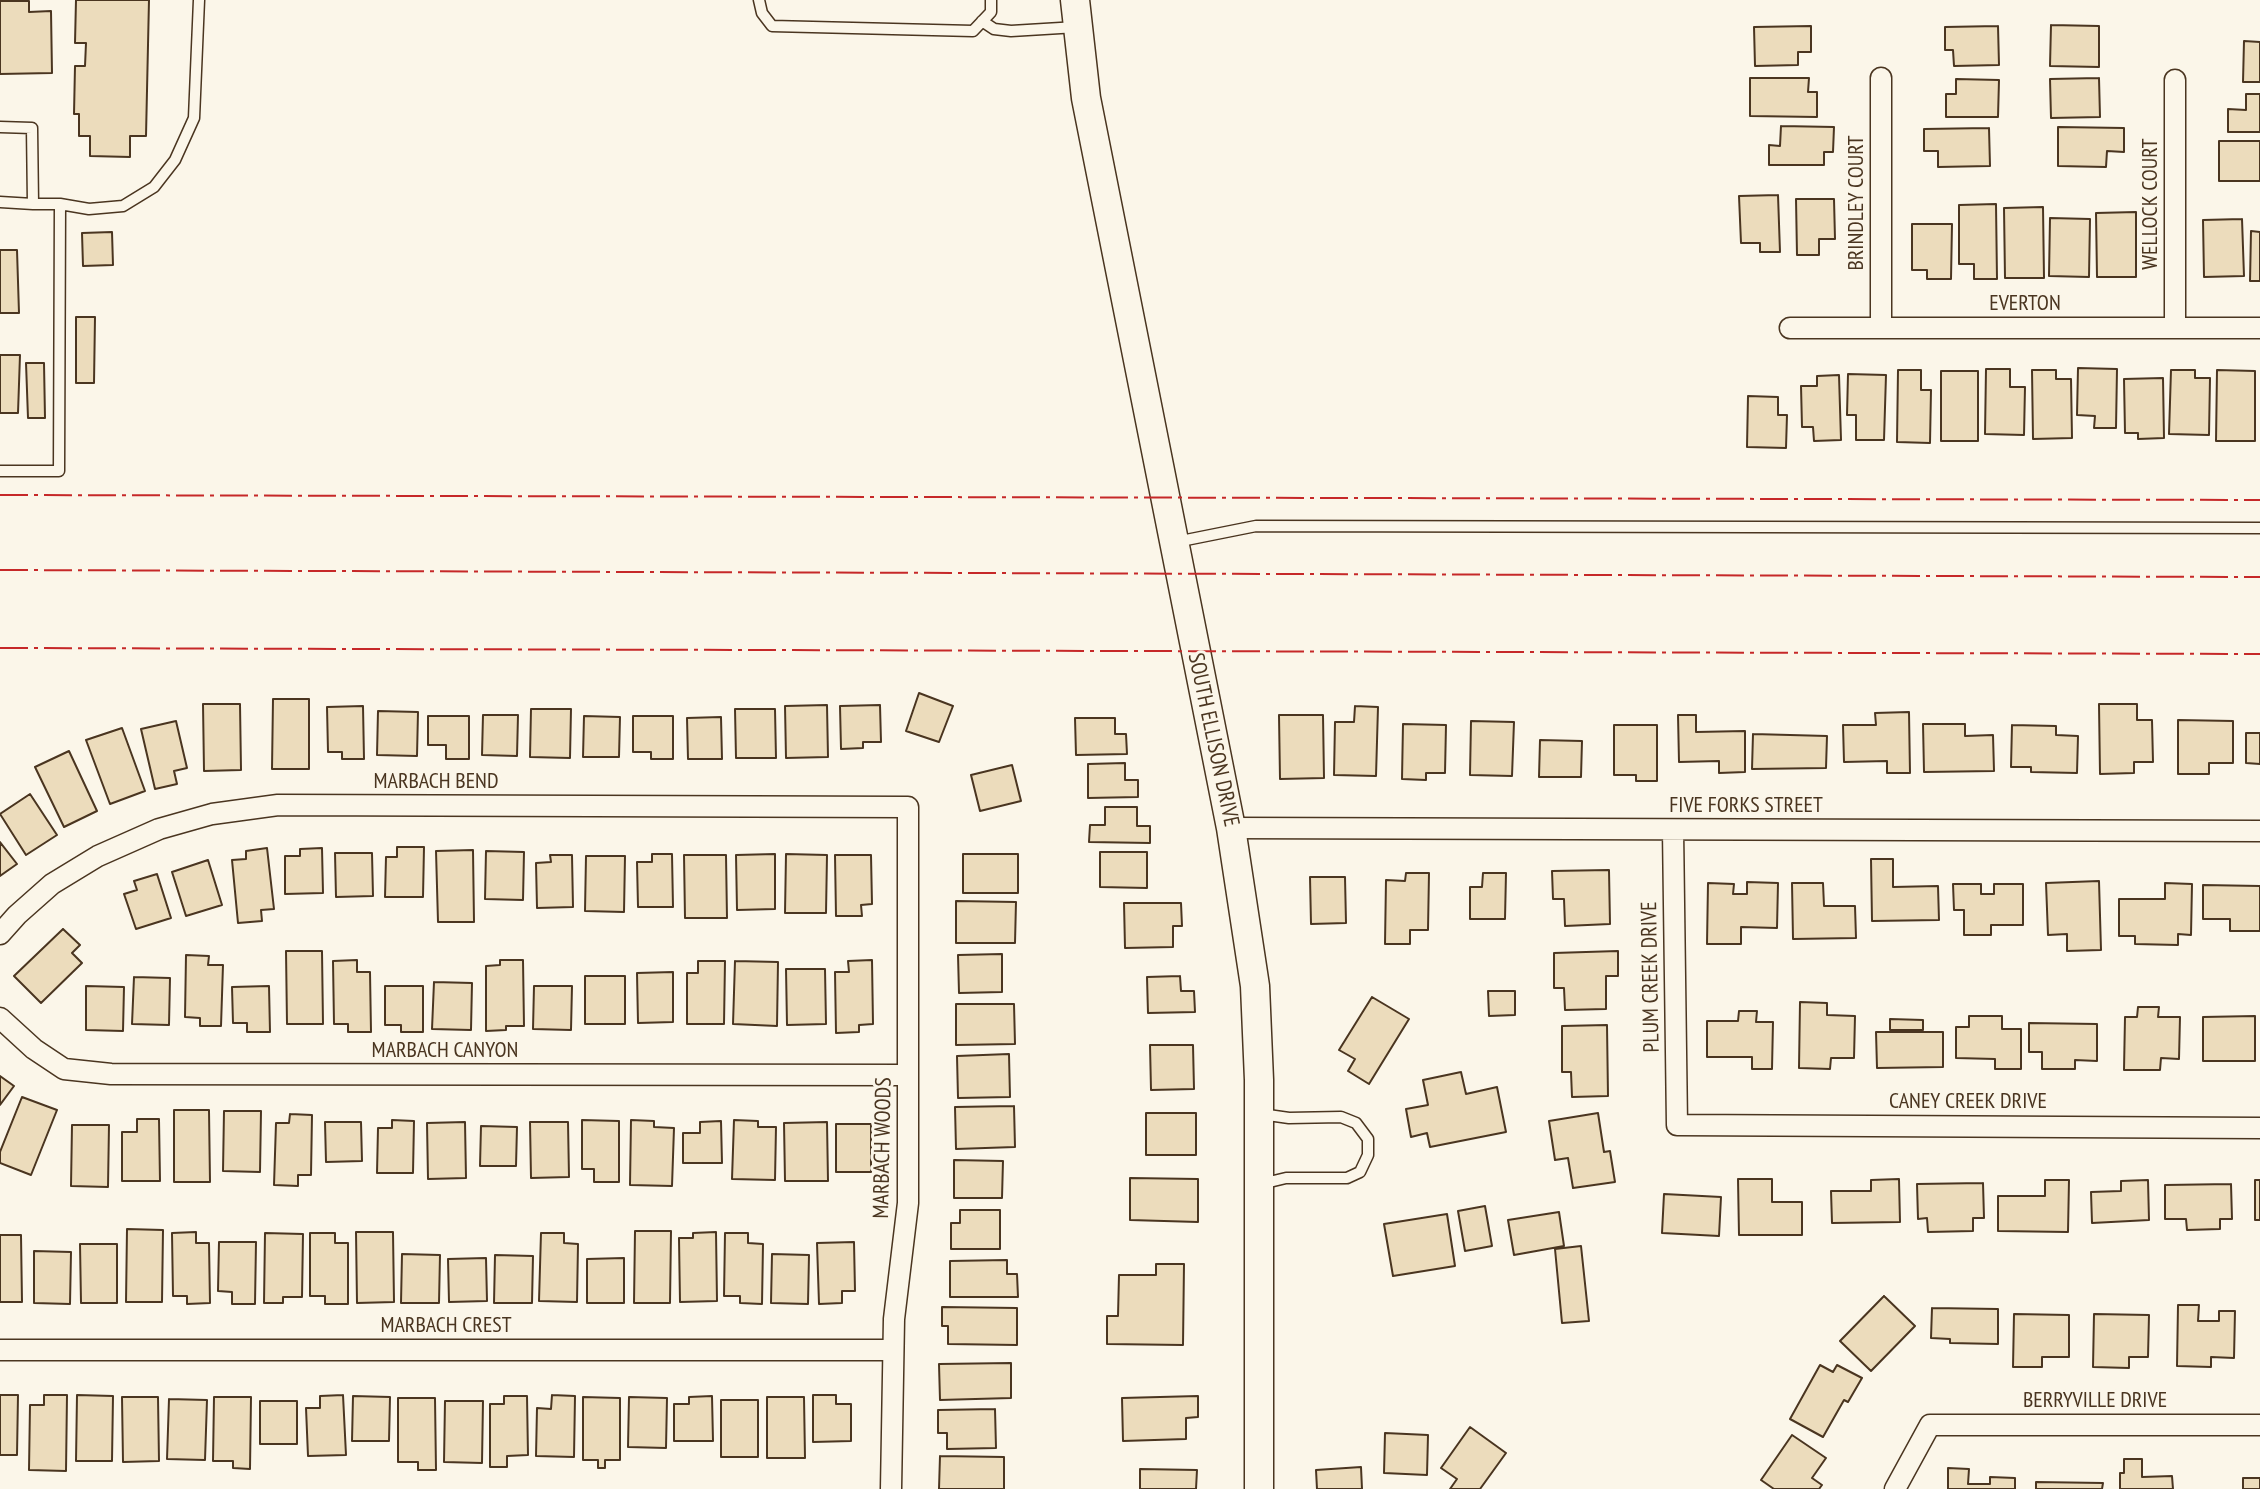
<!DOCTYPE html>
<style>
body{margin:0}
canvas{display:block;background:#fbf6e9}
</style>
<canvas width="2260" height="1489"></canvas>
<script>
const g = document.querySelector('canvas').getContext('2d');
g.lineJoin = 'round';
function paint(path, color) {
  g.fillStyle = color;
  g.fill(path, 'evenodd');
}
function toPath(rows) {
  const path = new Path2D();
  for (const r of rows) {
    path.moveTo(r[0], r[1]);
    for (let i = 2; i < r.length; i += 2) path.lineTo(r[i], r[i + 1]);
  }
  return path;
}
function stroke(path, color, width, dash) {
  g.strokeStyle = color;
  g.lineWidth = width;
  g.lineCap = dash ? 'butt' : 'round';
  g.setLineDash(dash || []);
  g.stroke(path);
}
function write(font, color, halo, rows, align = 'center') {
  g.font = font + ' "PT Sans Narrow",sans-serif';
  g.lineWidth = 6;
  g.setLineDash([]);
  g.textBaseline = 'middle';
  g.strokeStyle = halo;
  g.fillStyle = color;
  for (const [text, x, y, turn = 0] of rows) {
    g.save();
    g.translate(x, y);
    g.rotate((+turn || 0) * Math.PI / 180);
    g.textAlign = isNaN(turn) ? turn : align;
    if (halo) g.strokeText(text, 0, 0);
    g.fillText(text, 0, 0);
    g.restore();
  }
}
const building = toPath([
 [76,0,149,0,146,136,130,136,130,157,90,156,90,136,79,136,79,114,74,114,75,66,85,66,86,43,75,43,76,0],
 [0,1,29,1,29,12,51,11,52,73,0,74,0,1],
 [2051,25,2099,26,2099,67,2050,66,2051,25],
 [1811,26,1811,52,1798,52,1798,65,1755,66,1754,27,1811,26],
 [1998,26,1999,65,1954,66,1953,50,1945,50,1945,27,1998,26],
 [2244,41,2260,42,2260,82,2243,82,2244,41],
 [1750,78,1809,78,1808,92,1817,92,1817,117,1750,116,1750,78],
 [2099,78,2100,117,2051,118,2050,79,2099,78],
 [1956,79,1999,80,1998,117,1946,117,1946,94,1956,94,1956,79],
 [2246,94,2260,94,2260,132,2228,132,2228,109,2246,110,2246,94],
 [1781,126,1834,127,1833,152,1824,152,1824,165,1769,165,1769,145,1780,146,1781,126],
 [2058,127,2124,128,2124,152,2107,151,2106,167,2058,166,2058,127],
 [1989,128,1990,166,1938,167,1938,151,1924,151,1924,129,1989,128],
 [2219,141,2260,141,2260,181,2219,181,2219,141],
 [1778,195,1780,252,1760,252,1760,243,1741,243,1739,196,1778,195],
 [1796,199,1834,199,1835,239,1819,239,1819,255,1797,255,1796,199],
 [1996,204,1997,279,1974,279,1974,264,1959,264,1959,205,1996,204],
 [2043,207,2044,278,2005,278,2004,208,2043,207],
 [2136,212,2136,277,2097,277,2096,213,2136,212],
 [2050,218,2090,219,2089,277,2049,276,2050,218],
 [2242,219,2244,276,2204,277,2203,220,2242,219],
 [1912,224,1952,224,1951,279,1927,279,1927,270,1912,270,1912,224],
 [2251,231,2260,232,2260,281,2250,281,2251,231],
 [112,232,113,265,83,266,82,233,112,232],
 [0,250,17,250,19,313,0,313,0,250],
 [76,317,95,317,94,383,76,383,76,317],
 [0,355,20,355,18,413,0,413,0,355],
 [26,363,44,363,45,418,28,418,26,363],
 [2078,368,2117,369,2116,428,2094,428,2095,416,2077,415,2078,368],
 [1986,369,2010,369,2010,387,2025,387,2024,435,1985,434,1986,369],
 [1898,370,1921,370,1921,390,1931,390,1930,443,1897,442,1898,370],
 [2032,370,2056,370,2056,379,2071,379,2072,438,2033,439,2032,370],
 [2171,370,2195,370,2195,378,2210,378,2209,435,2169,434,2171,370],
 [2217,370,2255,371,2255,441,2216,441,2217,370],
 [1941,371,1978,371,1978,441,1941,441,1941,371],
 [1848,374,1886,375,1884,440,1856,440,1856,415,1847,415,1848,374],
 [1839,375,1841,440,1814,441,1813,427,1802,427,1801,386,1817,386,1817,376,1839,375],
 [2163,378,2164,438,2138,439,2138,433,2125,433,2124,379,2163,378],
 [1748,396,1778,397,1778,415,1787,415,1786,448,1747,447,1748,396],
 [919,693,953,706,939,742,906,731,919,693],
 [273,699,309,699,309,769,272,769,273,699],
 [203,704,240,704,241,770,204,771,203,704],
 [2099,704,2137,704,2137,720,2152,720,2153,762,2134,762,2134,773,2100,774,2099,704],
 [827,705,828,757,786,758,785,706,827,705],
 [880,705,881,742,863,742,863,748,841,749,840,706,880,705],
 [363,706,364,759,342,759,342,752,328,752,327,707,363,706],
 [1355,706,1378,707,1376,776,1334,775,1335,722,1354,722,1355,706],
 [531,709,571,709,570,758,530,757,531,709],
 [735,709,775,709,776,758,736,758,735,709],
 [378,711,418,712,417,756,377,755,378,711],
 [1909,712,1910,773,1887,773,1887,761,1844,762,1843,725,1876,725,1875,713,1909,712],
 [483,715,518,715,517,756,482,755,483,715],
 [1279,715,1323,715,1324,778,1280,779,1279,715],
 [1678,715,1696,715,1696,732,1745,731,1745,772,1719,773,1719,761,1679,762,1678,715],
 [428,716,469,716,469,759,446,759,446,745,428,745,428,716],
 [584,716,620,717,619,757,583,757,584,716],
 [633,716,673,716,673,759,651,759,651,752,633,752,633,716],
 [721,717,722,759,688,759,687,718,721,717],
 [1075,718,1115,718,1115,734,1126,734,1127,754,1076,755,1075,718],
 [2178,720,2233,721,2233,763,2209,763,2209,774,2178,774,2178,720],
 [176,721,187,768,174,771,177,784,155,789,141,729,176,721],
 [1471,721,1514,722,1512,776,1470,775,1471,721],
 [1403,724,1446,725,1445,773,1426,773,1426,780,1402,779,1403,724],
 [1923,724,1965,724,1965,736,1993,735,1994,771,1924,772,1923,724],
 [1614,725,1657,725,1657,781,1636,781,1636,775,1614,775,1614,725],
 [2012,725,2056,726,2056,735,2078,736,2077,773,2031,772,2031,767,2011,767,2012,725],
 [122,728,145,791,110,804,86,740,122,728],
 [2246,733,2260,733,2260,764,2246,763,2246,733],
 [1753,734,1827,736,1826,768,1752,769,1753,734],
 [1540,740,1582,741,1581,777,1539,777,1540,740],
 [69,751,97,811,64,827,35,767,69,751],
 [1125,763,1125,780,1138,780,1138,797,1088,798,1088,764,1125,763],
 [1012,765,1021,801,980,811,971,775,1012,765],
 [30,794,57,835,26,855,0,814,30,794],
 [1105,807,1137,807,1137,826,1150,826,1150,843,1089,842,1090,825,1105,825,1105,807],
 [0,842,17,864,0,876,0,842],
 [397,847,424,847,423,897,385,897,386,857,397,857,397,847],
 [267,848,274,909,261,910,262,921,238,923,232,860,246,859,246,851,267,848],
 [322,848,323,893,285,894,285,856,300,856,300,849,322,848],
 [473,850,474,922,438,922,436,851,473,850],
 [486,851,524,852,523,900,485,899,486,851],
 [1100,852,1147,852,1147,888,1100,887,1100,852],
 [335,853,372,853,373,896,336,897,335,853],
 [652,854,672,854,673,907,638,907,637,862,652,862,652,854],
 [775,854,775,909,737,910,736,855,775,854],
 [786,854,827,855,826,913,785,913,786,854],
 [963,854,1018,854,1018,893,963,893,963,854],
 [550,855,572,855,573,907,537,908,536,863,551,862,550,855],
 [684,855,726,855,727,918,685,918,684,855],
 [835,855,871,855,872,904,861,905,862,916,836,916,835,855],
 [586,856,625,856,624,912,585,911,586,856],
 [1871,859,1893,859,1893,887,1938,886,1939,920,1872,921,1871,859],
 [208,860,222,905,186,916,172,872,208,860],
 [1609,870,1610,924,1565,926,1564,899,1553,899,1552,871,1609,870],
 [1406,873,1429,873,1428,930,1410,930,1410,944,1385,944,1386,880,1405,881,1406,873],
 [1483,873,1506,873,1505,919,1470,919,1470,887,1482,887,1483,873],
 [157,874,171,918,136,929,124,894,137,890,134,881,157,874],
 [1310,877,1345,877,1346,923,1311,924,1310,877],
 [2099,881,2101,950,2067,951,2067,934,2048,935,2046,883,2099,881],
 [1747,882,1778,883,1777,928,1741,927,1741,944,1707,944,1708,883,1734,884,1733,894,1747,894,1747,882],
 [1792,883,1823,883,1824,906,1855,906,1856,938,1793,939,1792,883],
 [2165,883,2192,884,2191,935,2178,934,2178,945,2135,944,2135,936,2119,936,2119,899,2165,899,2165,883],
 [1953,884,1981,884,1981,894,1994,894,1994,884,2023,884,2023,925,1991,925,1991,935,1964,935,1964,910,1954,910,1953,884],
 [2203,885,2260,886,2260,931,2230,931,2230,919,2203,919,2203,885],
 [956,901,1016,902,1015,943,956,943,956,901],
 [1124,903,1181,903,1182,926,1173,926,1173,947,1125,948,1124,903],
 [63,929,80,945,72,953,82,963,41,1003,14,976,63,929],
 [286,951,322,951,323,1024,287,1024,286,951],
 [1618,951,1618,976,1606,976,1606,1009,1565,1010,1564,988,1554,988,1554,953,1618,951],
 [1002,954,1002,992,959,993,958,955,1002,954],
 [186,955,209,956,208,965,223,965,221,1026,200,1026,200,1018,185,1017,186,955],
 [357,960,357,972,370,972,371,1032,348,1032,348,1024,334,1024,333,961,357,960],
 [500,960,523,960,524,1026,506,1026,506,1030,486,1031,486,966,500,965,500,960],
 [872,960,873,1024,859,1025,859,1032,836,1033,835,972,849,972,848,961,872,960],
 [698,961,725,961,724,1024,687,1024,687,973,698,973,698,961],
 [735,961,778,962,777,1026,733,1024,735,961],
 [786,969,825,969,826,1024,787,1025,786,969],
 [673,972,673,1022,638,1023,637,973,673,972],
 [585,976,625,976,625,1024,585,1024,585,976],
 [1180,976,1181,991,1194,991,1195,1012,1148,1013,1147,977,1180,976],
 [134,977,170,978,169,1025,132,1024,134,977],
 [434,982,472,983,471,1030,432,1029,434,982],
 [86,986,124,987,123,1031,86,1030,86,986],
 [269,986,270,1032,247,1032,247,1023,233,1023,232,987,269,986],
 [385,986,423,986,423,1032,401,1032,401,1025,385,1025,385,986],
 [534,986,572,986,571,1030,533,1029,534,986],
 [1488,991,1515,991,1515,1015,1489,1016,1488,991],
 [1372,997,1409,1019,1369,1084,1348,1071,1355,1059,1339,1050,1372,997],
 [1800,1002,1827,1003,1827,1015,1855,1016,1854,1058,1831,1058,1830,1069,1799,1068,1800,1002],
 [956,1004,1014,1004,1015,1044,956,1045,956,1004],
 [2138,1007,2159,1007,2158,1017,2180,1017,2179,1059,2161,1058,2160,1070,2124,1070,2125,1017,2137,1017,2138,1007],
 [1739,1011,1757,1011,1756,1022,1773,1022,1772,1069,1752,1069,1752,1057,1707,1057,1707,1021,1738,1021,1739,1011],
 [1969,1016,2002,1016,2002,1029,2021,1029,2021,1069,1995,1069,1995,1059,1956,1058,1956,1027,1969,1027,1969,1016],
 [2255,1016,2255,1061,2203,1061,2203,1017,2255,1016],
 [1890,1019,1923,1020,1923,1030,1890,1030,1890,1019],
 [2029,1023,2097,1024,2097,1061,2075,1060,2075,1069,2042,1069,2042,1052,2029,1052,2029,1023],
 [1607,1025,1608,1096,1572,1097,1571,1072,1562,1072,1562,1026,1607,1025],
 [1876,1032,1943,1032,1943,1067,1877,1068,1876,1032],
 [1150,1045,1193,1045,1194,1089,1151,1090,1150,1045],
 [1009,1054,1010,1097,958,1098,957,1056,1009,1054],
 [1461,1072,1466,1094,1497,1087,1506,1132,1430,1147,1427,1133,1411,1137,1406,1109,1428,1105,1423,1080,1461,1072],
 [0,1076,14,1086,0,1105,0,1076],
 [22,1097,57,1110,31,1175,0,1163,0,1152,22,1097],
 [1014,1106,1015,1147,956,1149,955,1107,1014,1106],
 [174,1110,209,1110,210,1182,174,1182,174,1110],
 [224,1111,261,1111,260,1172,223,1171,224,1111],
 [1146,1113,1196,1113,1196,1155,1146,1155,1146,1113],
 [1598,1113,1604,1152,1610,1151,1615,1182,1573,1188,1568,1158,1555,1160,1549,1121,1598,1113],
 [290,1114,312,1115,311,1175,298,1175,298,1186,274,1185,276,1123,289,1123,290,1114],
 [137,1119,159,1119,160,1181,122,1181,122,1132,137,1132,137,1119],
 [392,1120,414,1121,413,1173,377,1173,378,1128,392,1128,392,1120],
 [582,1120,619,1121,619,1182,594,1182,594,1169,582,1169,582,1120],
 [631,1120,654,1121,654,1127,674,1128,672,1186,630,1185,631,1120],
 [734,1120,758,1121,758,1127,776,1127,775,1180,732,1179,734,1120],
 [721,1121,722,1163,683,1163,683,1133,700,1133,700,1122,721,1121],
 [325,1122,361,1122,362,1161,326,1162,325,1122],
 [465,1122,466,1178,428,1179,427,1123,465,1122],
 [530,1122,568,1122,569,1177,531,1178,530,1122],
 [827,1122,828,1181,785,1181,784,1123,827,1122],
 [836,1124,871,1124,871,1172,836,1172,836,1124],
 [72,1125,109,1125,108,1187,71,1186,72,1125],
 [481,1126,517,1127,516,1166,480,1166,481,1126],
 [954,1160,1003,1161,1002,1198,954,1198,954,1160],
 [1130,1178,1198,1179,1198,1222,1130,1220,1130,1178],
 [1738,1179,1772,1179,1772,1202,1802,1202,1802,1235,1739,1235,1738,1179],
 [1899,1179,1900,1222,1832,1223,1831,1191,1871,1191,1871,1180,1899,1179],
 [2045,1180,2069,1180,2068,1232,1998,1231,1998,1196,2045,1196,2045,1180],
 [2148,1180,2149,1220,2092,1223,2091,1192,2121,1191,2121,1181,2148,1180],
 [2255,1180,2260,1180,2260,1220,2255,1220,2255,1180],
 [1983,1183,1984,1218,1973,1218,1973,1231,1928,1232,1927,1218,1918,1219,1917,1184,1983,1183],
 [2231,1184,2232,1219,2220,1219,2220,1229,2187,1230,2186,1219,2165,1219,2165,1185,2231,1184],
 [1664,1194,1721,1197,1719,1236,1662,1233,1664,1194],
 [1485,1206,1492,1246,1465,1251,1458,1211,1485,1206],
 [960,1210,1000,1210,1000,1249,951,1249,951,1223,960,1223,960,1210],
 [1559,1212,1564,1246,1514,1255,1508,1220,1559,1212],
 [1447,1214,1455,1266,1393,1276,1384,1224,1447,1214],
 [127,1229,163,1230,162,1302,126,1302,127,1229],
 [635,1231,671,1231,670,1303,634,1303,635,1231],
 [196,1232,196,1243,209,1243,210,1303,187,1304,187,1296,173,1296,172,1233,196,1232],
 [356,1232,393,1232,394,1302,357,1303,356,1232],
 [716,1232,717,1301,680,1302,679,1238,693,1238,693,1233,716,1232],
 [265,1233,303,1234,302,1297,283,1297,283,1303,264,1303,265,1233],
 [310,1233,335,1233,335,1243,348,1243,348,1304,325,1304,325,1296,310,1296,310,1233],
 [541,1233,564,1233,564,1243,578,1244,577,1302,539,1301,541,1233],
 [725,1233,748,1233,748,1243,763,1244,762,1304,740,1303,740,1296,724,1296,725,1233],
 [0,1235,21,1235,22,1302,0,1302,0,1235],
 [219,1242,256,1242,255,1304,232,1304,232,1292,218,1291,219,1242],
 [854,1242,855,1291,842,1291,842,1303,819,1304,817,1243,854,1242],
 [80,1244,117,1244,117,1303,81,1303,80,1244],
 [1581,1246,1589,1321,1562,1323,1555,1249,1581,1246],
 [34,1251,71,1252,70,1304,34,1303,34,1251],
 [402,1254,440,1255,439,1303,401,1303,402,1254],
 [772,1254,809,1255,808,1304,771,1303,772,1254],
 [495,1255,533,1256,532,1303,494,1303,495,1255],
 [486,1258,487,1301,449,1302,448,1259,486,1258],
 [624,1258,624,1303,587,1303,587,1259,624,1258],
 [1007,1260,1007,1274,1017,1274,1018,1297,950,1297,950,1261,1007,1260],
 [1156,1264,1184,1264,1183,1345,1107,1344,1107,1316,1118,1316,1119,1275,1156,1275,1156,1264],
 [1884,1296,1915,1326,1871,1371,1840,1341,1884,1296],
 [2178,1305,2199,1305,2198,1321,2219,1321,2219,1311,2235,1311,2234,1358,2211,1357,2211,1367,2177,1366,2178,1305],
 [942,1307,1017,1308,1017,1345,948,1344,948,1326,942,1326,942,1307],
 [1932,1308,1998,1309,1998,1344,1950,1343,1950,1339,1931,1338,1932,1308],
 [2014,1314,2069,1315,2069,1357,2042,1357,2042,1367,2013,1367,2014,1314],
 [2094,1314,2149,1315,2148,1357,2129,1357,2129,1368,2093,1367,2094,1314],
 [1011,1363,1011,1398,940,1400,939,1364,1011,1363],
 [1820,1365,1833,1372,1837,1365,1862,1378,1848,1402,1844,1400,1823,1437,1790,1419,1820,1365],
 [0,1395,18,1395,17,1455,0,1455,0,1395],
 [44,1395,67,1395,66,1471,29,1470,30,1405,44,1405,44,1395],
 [77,1395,113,1396,112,1461,76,1461,77,1395],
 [343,1395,346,1455,308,1456,306,1408,320,1408,320,1396,343,1395],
 [552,1395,575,1396,574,1457,536,1456,537,1408,551,1409,552,1395],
 [813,1395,836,1395,836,1404,851,1404,851,1441,813,1442,813,1395],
 [353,1396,390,1397,389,1441,352,1441,353,1396],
 [504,1396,527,1396,528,1455,507,1456,507,1467,490,1467,490,1404,504,1404,504,1396],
 [712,1396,713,1441,674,1441,674,1404,689,1404,689,1397,712,1396],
 [1198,1396,1198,1417,1186,1418,1186,1439,1123,1441,1122,1398,1198,1396],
 [122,1397,158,1397,159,1461,123,1462,122,1397],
 [214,1397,251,1397,250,1469,233,1468,233,1461,213,1461,214,1397],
 [583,1397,620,1398,620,1460,605,1460,605,1468,598,1468,598,1460,583,1460,583,1397],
 [629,1397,667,1398,666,1448,628,1447,629,1397],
 [767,1397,804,1397,805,1458,767,1458,767,1397],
 [398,1398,435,1398,436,1470,418,1470,418,1462,398,1462,398,1398],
 [169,1399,207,1400,205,1460,167,1459,169,1399],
 [721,1400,758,1400,758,1457,721,1457,721,1400],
 [260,1401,297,1401,297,1444,260,1444,260,1401],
 [445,1401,483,1401,482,1463,444,1462,445,1401],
 [995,1409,996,1448,947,1449,947,1433,938,1433,938,1410,995,1409],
 [1470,1427,1506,1453,1480,1489,1450,1489,1457,1479,1441,1468,1470,1427],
 [1385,1433,1428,1435,1427,1475,1384,1473,1385,1433],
 [1792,1435,1826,1458,1812,1478,1822,1485,1819,1489,1774,1489,1761,1480,1792,1435],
 [940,1456,1004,1457,1004,1489,939,1489,940,1456],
 [2124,1459,2142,1459,2142,1477,2172,1476,2173,1489,2120,1489,2120,1473,2124,1473,2124,1459],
 [1361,1467,1362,1489,1317,1489,1316,1470,1361,1467],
 [1948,1468,1969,1469,1968,1484,1990,1484,1990,1477,2015,1478,2015,1489,1948,1489,1948,1468],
 [1140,1469,1197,1470,1196,1489,1140,1489,1140,1469],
 [2243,1478,2260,1478,2260,1489,2243,1489,2243,1478],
 [2036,1482,2103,1483,2102,1489,2036,1489,2036,1482]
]);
paint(building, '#ecdcbc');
stroke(building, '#4a3520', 2);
const lane = toPath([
 [759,0,762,13,772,26,973,31,991,12,991,0],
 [982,21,994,29,1011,31,1077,27],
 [0,127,32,128,33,204,60,204],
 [0,202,33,204],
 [0,471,59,471,60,204,89,209,123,206,154,187,175,160,194,118,199,0],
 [1176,542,1256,526,2260,528],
 [1261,1114,1289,1118,1341,1117,1356,1123,1368,1139,1368,1155,1360,1172,1347,1178,1286,1178,1261,1184]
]);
const street = toPath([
 [1881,78,1881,328],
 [2175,80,2175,328],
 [1790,328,2260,328],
 [1231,828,2260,831],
 [1673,830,1677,1125,2260,1128],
 [0,934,17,915,52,884,98,856,159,829,212,814,278,805,908,807,908,1203,894,1319,891,1489],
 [0,1018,34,1049,64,1069,111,1074,908,1075],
 [0,1350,892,1350],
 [1895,1489,1930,1425,2260,1425]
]);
const secondary = toPath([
 [1075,0,1086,98,1231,828,1255,986,1259,1080,1259,1489]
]);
stroke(lane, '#4a3520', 13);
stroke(street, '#4a3520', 23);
stroke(secondary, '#4a3520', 31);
stroke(lane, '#fbf6e9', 10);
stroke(street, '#fbf6e9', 20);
stroke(secondary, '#fbf6e9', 28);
stroke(toPath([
 [0,495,2260,500],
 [0,570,2260,577],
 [0,648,2260,654]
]), '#c62828', 2, [28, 6, 4, 6]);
write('22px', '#4a3520', '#fbf6e9', [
 ["BRINDLEY COURT",1857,203,-90],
 ["WELLOCK COURT",2151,204,-90],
 ["EVERTON",2025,304],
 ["SOUTH ELLISON DRIVE",1213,740,78],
 ["MARBACH BEND",436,782],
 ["FIVE FORKS STREET",1746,806],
 ["PLUM CREEK DRIVE",1651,977,-91],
 ["MARBACH CANYON",445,1051],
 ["CANEY CREEK DRIVE",1968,1102],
 ["MARBACH WOODS",883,1148,-89],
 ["MARBACH CREST",446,1326],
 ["BERRYVILLE DRIVE",2095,1401]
]);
</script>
